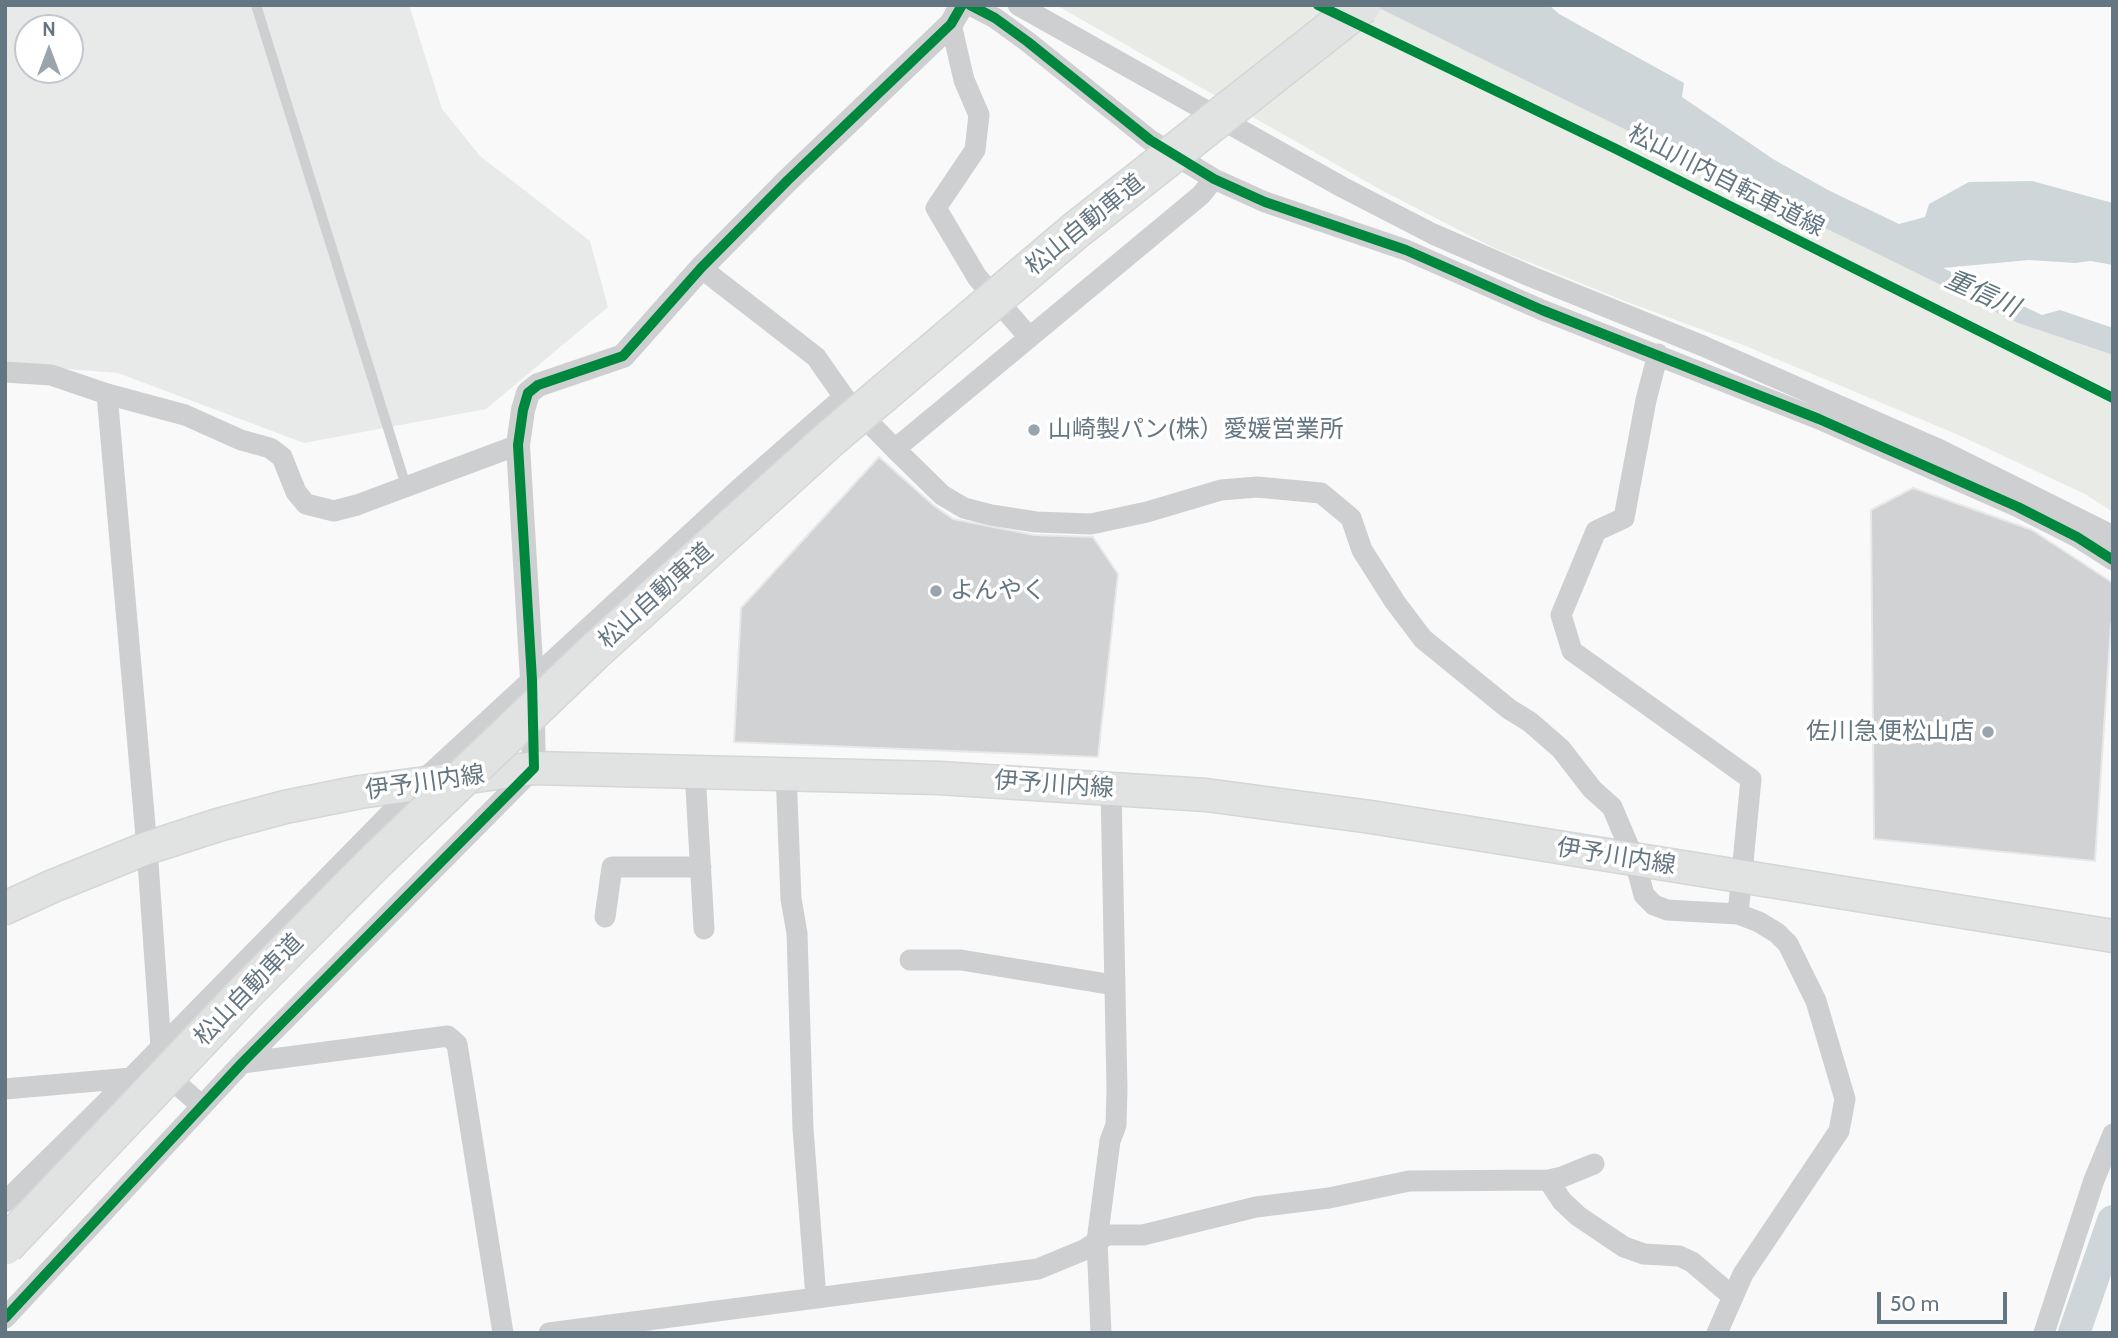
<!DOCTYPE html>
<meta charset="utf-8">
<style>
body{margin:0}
#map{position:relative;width:2118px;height:1338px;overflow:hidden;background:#f9f9f9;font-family:Cabin,sans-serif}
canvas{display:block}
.frame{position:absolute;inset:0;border:7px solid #657683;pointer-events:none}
.north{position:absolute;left:14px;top:14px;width:70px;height:70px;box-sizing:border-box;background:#fff;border:2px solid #c1c8cd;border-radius:50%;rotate:0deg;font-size:19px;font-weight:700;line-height:28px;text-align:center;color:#657683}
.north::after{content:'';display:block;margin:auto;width:24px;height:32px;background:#99a4ac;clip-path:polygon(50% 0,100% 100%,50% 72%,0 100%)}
.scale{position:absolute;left:1877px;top:1292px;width:130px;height:32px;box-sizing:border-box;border:4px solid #657683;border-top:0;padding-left:9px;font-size:21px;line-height:24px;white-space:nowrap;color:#657683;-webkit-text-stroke:5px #fff;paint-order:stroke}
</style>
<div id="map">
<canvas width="2118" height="1338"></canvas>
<div class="frame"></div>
<div class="north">N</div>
<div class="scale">50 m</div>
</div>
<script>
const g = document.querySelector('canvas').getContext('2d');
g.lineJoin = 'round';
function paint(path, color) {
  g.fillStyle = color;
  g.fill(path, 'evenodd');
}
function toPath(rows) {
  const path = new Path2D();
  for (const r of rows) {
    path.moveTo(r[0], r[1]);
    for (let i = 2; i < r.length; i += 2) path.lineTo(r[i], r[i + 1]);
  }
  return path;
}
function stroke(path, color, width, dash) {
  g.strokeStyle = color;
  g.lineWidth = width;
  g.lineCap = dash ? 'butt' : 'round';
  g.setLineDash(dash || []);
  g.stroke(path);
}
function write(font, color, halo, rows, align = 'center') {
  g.font = font + ' Cabin,"Noto Sans JP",sans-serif';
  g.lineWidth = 7;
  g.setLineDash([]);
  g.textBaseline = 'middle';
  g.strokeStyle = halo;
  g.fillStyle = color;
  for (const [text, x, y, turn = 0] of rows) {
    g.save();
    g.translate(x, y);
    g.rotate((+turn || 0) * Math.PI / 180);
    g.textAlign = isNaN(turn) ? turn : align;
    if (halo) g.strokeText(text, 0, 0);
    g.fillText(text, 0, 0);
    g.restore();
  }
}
paint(toPath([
 [5,5,409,5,442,109,480,156,590,241,608,307,486,409,304,443,118,373,5,364],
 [28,28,70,28,70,70,28,70]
]), '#e8e9e9');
paint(toPath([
 [1056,5,1377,5,2018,323,2113,355,2113,512,2085,494,1961,436,1743,345,1622,300,1494,248,1381,190]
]), '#e8ebe6');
paint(toPath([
 [1373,5,1549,5,1559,14,1684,83,1682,97,1773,159,1828,190,1899,224,1925,217,1929,204,1969,182,2032,181,2113,203,2113,265,2091,261,2075,263,2029,260,1943,268,2042,315,2060,310,2113,328,2113,355,2018,323]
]), '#ced6d9');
stroke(toPath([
 [2074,1333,2113,1221]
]), '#ced6d9', 32);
const building = toPath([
 [879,457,932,504,953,519,1034,535,1093,537,1118,574,1098,757,734,742,741,608,879,457],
 [1913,488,2032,530,2113,583,2113,621,2111,624,2095,861,1874,839,1871,510,1913,488]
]);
paint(building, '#d0d2d3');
stroke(building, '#e8e8e8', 2);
const primary = toPath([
 [5,908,53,886,147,848,218,825,285,807,360,792,534,768,939,778,1206,795,1371,817,2113,936]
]);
stroke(primary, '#d5d6d7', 35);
stroke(toPath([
 [256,5,406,486]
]), '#cecfd0', 10);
stroke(toPath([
 [970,5,995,18,1028,42,1150,140,1214,179,1265,202,1406,250,1542,310,1819,419,2018,507,2077,537,2113,560],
 [1018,5,1342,187,1433,234,1532,277,1703,346,1936,448,2113,536],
 [951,24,964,80,979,115,975,150,936,208,977,277,1029,337],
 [701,268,816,357,844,397,895,449,1201,195,1214,179],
 [1658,354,1646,400,1624,518,1596,531,1561,615,1572,651,1751,779,1738,914,1759,922,1777,933,1788,944,1816,1001,1845,1099,1839,1131,1743,1274,1717,1333],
 [5,372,51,375,107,394,185,415,241,440,270,448,282,457,296,492,306,504,334,511,357,505,518,445],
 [107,394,147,848,161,1047],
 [895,449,942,495,964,508,991,515,1036,522,1091,524,1147,512,1221,490,1257,487,1321,493,1351,518,1362,550,1395,602,1423,639,1509,709,1530,722,1561,749,1592,789,1612,807,1635,861,1644,895,1654,905,1667,910,1738,914],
 [695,771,704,929],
 [786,772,791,899,797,933,803,1129,816,1298],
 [605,917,612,867,701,867],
 [910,960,961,960,1114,985],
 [242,1063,448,1036,457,1044,503,1333],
 [161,1070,202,1106],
 [5,1089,131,1078],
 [1548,1180,1562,1177,1594,1164],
 [5,1202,131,1078,420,783,738,490,844,397],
 [5,1318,242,1063,534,768],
 [549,1333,1038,1269,1084,1250,1107,1235,1143,1235,1256,1207,1329,1198,1409,1181,1548,1180,1562,1201,1578,1216,1624,1247,1644,1254,1679,1256,1692,1262,1733,1297],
 [1101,1333,1097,1241,1110,1141,1116,1125,1117,1090,1111,788],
 [2044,1333,2094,1180,2113,1134]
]), '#cecfd0', 21);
stroke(toPath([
 [534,768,532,680,518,445,523,410,528,393,538,385,623,356,701,268,788,180,951,24,962,5]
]), '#cecfd0', 24);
stroke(primary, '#e1e2e2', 32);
const motorwayBridge = toPath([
 [5,1246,243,995,377,860,594,652,831,438,1075,231,1362,5]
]);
stroke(motorwayBridge, '#d5d6d6', 40, []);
stroke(motorwayBridge, '#e1e2e2', 37);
stroke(toPath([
 [970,5,995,18,1028,42,1150,140,1214,179,1265,202,1406,250,1542,310,1819,419,2018,507,2077,537,2113,560],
 [1318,5,1614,148,2113,398],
 [5,1318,242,1063,534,768,532,680,518,445,523,410,528,393,538,385,623,356,701,268,788,180,951,24,962,5]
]), '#00873e', 10);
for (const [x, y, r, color] of [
 [1034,430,7,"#99a4ac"],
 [936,591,7,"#99a4ac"],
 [1988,732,7,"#99a4ac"]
]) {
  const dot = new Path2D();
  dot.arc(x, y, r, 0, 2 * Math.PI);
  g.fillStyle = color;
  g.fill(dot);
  stroke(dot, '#fff', 2.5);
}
write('24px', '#657683', '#fff', [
 ["松山川内自転車道線",1726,181,27],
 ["松山自動車道",1085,225,-39],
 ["松山自動車道",656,596,-42],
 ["伊予川内線",425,783,-8],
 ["伊予川内線",1054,785,4],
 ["伊予川内線",1616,857,9],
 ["松山自動車道",249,990,-46]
]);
write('24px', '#657683', '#fff', [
 ["山崎製パン(株）愛媛営業所",1048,430],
 ["よんやく",950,591],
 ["佐川急便松山店",1974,732,"right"]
], 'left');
write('italic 26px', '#60757c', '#fff', [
 ["重信川",1982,294,24]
]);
</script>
